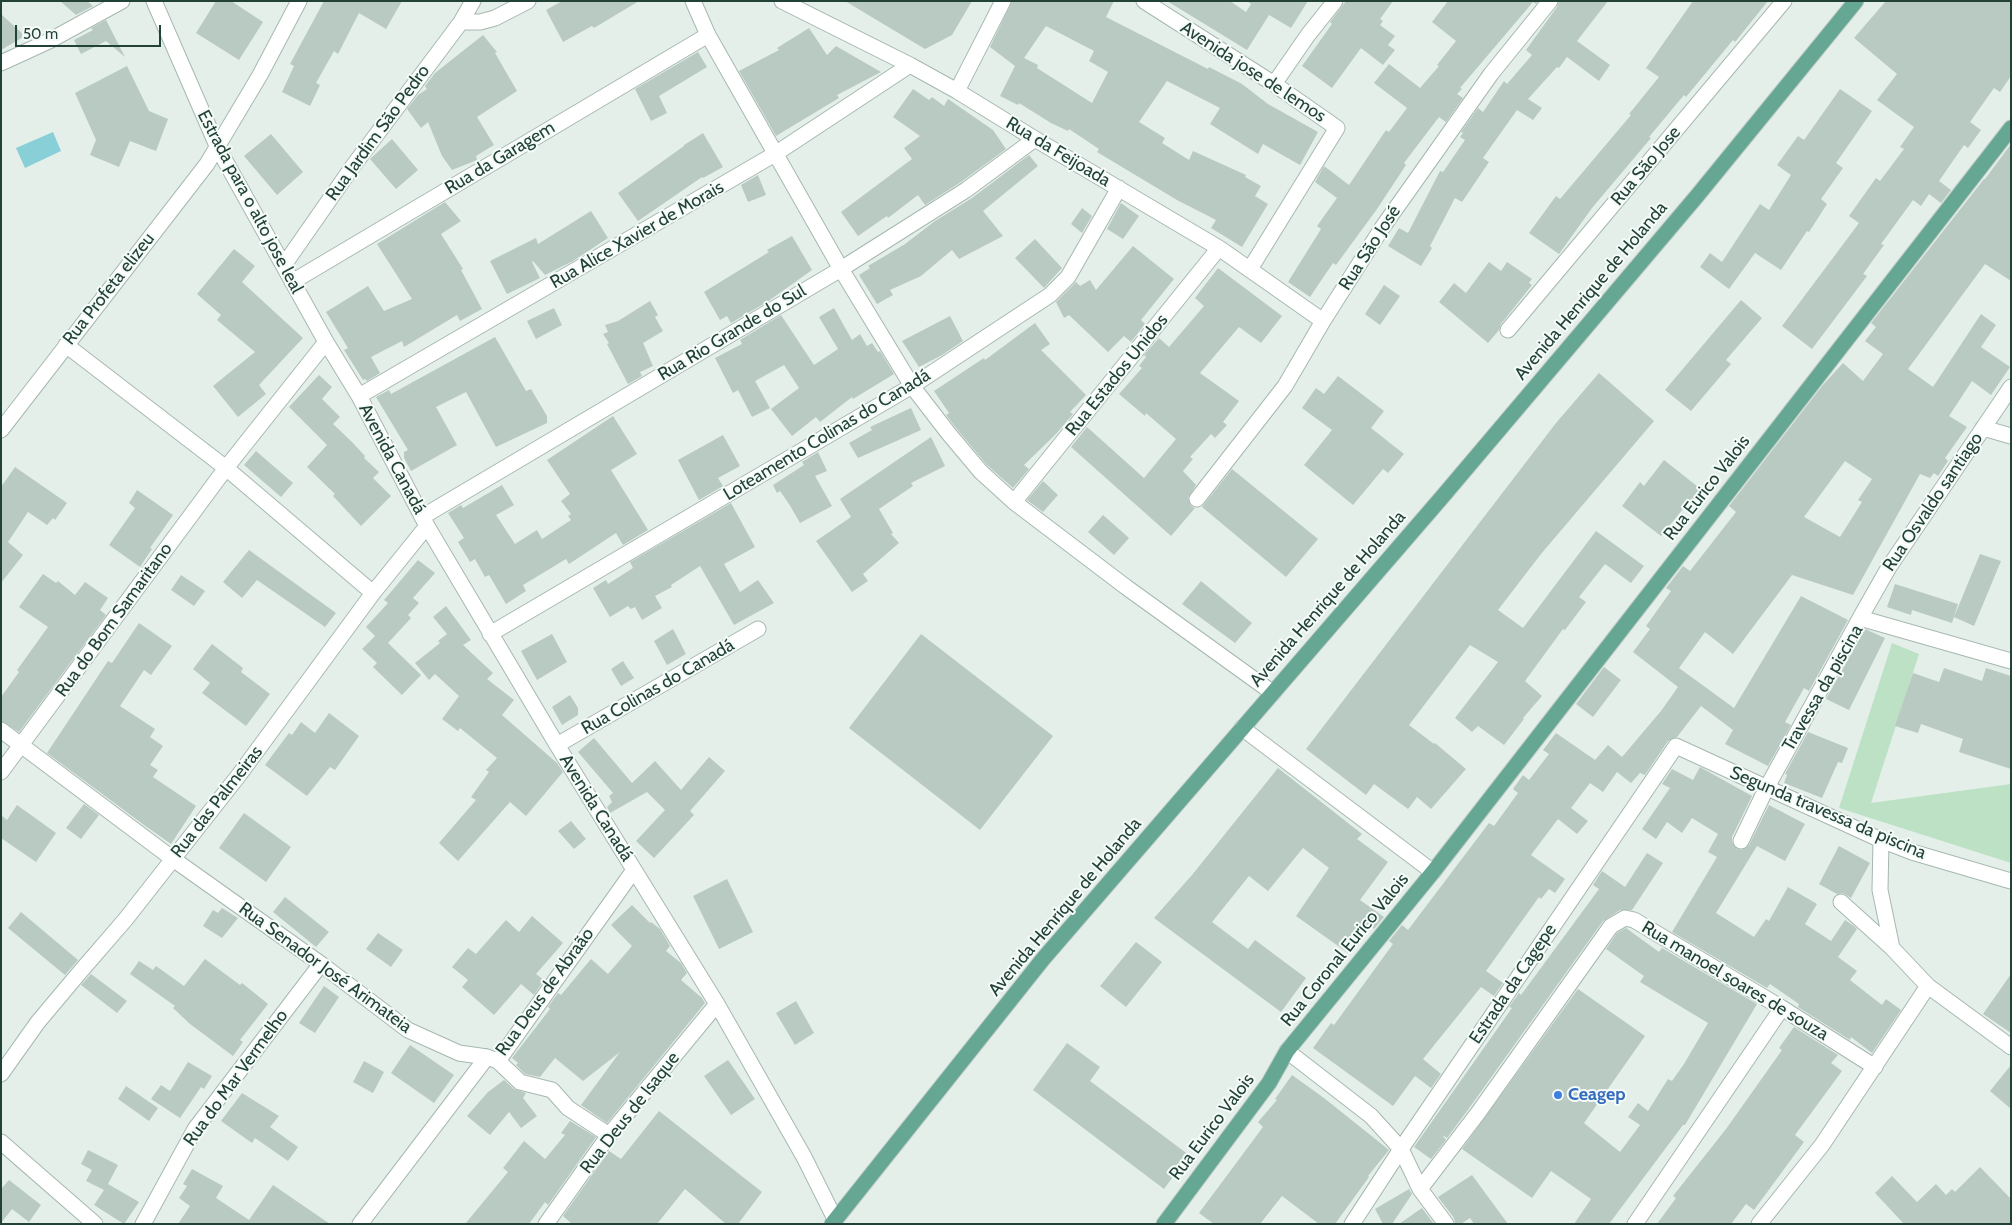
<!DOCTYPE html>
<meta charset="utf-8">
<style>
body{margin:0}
#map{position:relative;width:2012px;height:1225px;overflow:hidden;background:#e4efe9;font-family:Cabin,sans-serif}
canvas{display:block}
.frame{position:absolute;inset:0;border:2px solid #224238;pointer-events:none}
.scale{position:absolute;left:15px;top:25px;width:146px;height:22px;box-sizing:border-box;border:2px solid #224238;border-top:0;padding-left:6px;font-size:15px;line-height:18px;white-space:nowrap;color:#224238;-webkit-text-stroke:4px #f5fbf8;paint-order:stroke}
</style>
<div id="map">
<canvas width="2012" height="1225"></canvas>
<div class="frame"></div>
<div class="scale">50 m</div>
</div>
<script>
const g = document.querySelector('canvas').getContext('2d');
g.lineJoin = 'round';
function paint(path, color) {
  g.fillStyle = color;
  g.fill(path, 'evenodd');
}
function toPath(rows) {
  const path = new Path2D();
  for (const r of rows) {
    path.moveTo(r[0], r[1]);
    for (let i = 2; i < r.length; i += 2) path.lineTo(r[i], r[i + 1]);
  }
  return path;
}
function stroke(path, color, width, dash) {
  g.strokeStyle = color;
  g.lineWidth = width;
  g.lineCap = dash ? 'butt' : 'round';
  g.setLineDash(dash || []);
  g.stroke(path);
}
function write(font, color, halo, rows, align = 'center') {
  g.font = font + ' Cabin,sans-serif';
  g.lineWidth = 4;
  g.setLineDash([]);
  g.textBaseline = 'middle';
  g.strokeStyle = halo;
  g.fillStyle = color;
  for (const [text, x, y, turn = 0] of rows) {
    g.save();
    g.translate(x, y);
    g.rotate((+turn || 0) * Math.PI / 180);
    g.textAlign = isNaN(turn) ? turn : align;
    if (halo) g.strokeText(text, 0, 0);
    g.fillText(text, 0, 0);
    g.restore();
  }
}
paint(toPath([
 [1892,643,1919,654,1871,803,2011,784,2011,863,1839,808]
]), '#bce1c4');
paint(toPath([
 [53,132,61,151,25,168,16,148]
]), '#89cfd7');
paint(toPath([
 [60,1,87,1,93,6,76,15],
 [216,1,231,1,263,22,239,60,196,33],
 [324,1,402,1,386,29,359,13,338,54,334,51,316,83,320,85,310,106,282,92,294,66,290,64],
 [562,1,639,1,594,28,592,26,563,42,546,10],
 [845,1,972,1,952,35,925,49],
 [1012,1,1114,1,1106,17,1208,69,1209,67,1242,84,1268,104,1318,132,1300,165,1263,144,1258,154,1210,124,1220,108,1167,81,1139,122,1165,138,1162,143,1189,160,1193,151,1246,175,1245,177,1261,186,1255,196,1268,204,1242,247,1211,228,1216,220,1177,200,1097,152,1099,149,1069,129,1068,131,1051,123,1019,103,1018,105,1000,96,1015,66,990,47],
 [1046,26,1094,51,1089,61,1108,72,1092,103,1037,68,1038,65,1024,58],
 [1167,1,1230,1,1246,12,1251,4,1247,1,1308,1,1291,28,1269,15,1247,50],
 [1346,1,1393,1,1380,19,1383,21,1380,25,1395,36,1388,45,1395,50,1383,65,1361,48,1332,88,1302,66,1332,24,1330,22],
 [1448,1,1538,1,1536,4,1533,2,1460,88,1462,89,1457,94,1463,98,1446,122,1439,117,1404,163,1406,165,1377,209,1336,265,1333,263,1310,297,1288,282,1321,229,1317,226,1337,198,1315,182,1324,166,1349,185,1386,130,1389,132,1407,108,1374,83,1389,64,1420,88,1439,66,1437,65,1456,41,1432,22],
 [1559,1,1608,1,1577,41,1610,65,1599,81,1567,57,1559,68,1557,67,1528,99,1542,108,1533,120,1517,110,1483,158,1489,162,1462,202,1455,198,1430,246,1432,248,1421,266,1388,246,1399,228,1408,233,1440,171,1443,172,1465,140,1460,137,1463,133,1461,132,1478,108,1483,112,1504,81,1507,84,1532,55,1526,50,1557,7],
 [1693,1,1768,1,1735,42,1733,40,1686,97,1684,95,1649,137,1651,138,1592,208,1559,254,1529,233,1556,196,1560,199,1631,115,1629,114,1659,77,1646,68],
 [1886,1,2011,1,2011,76,2000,92,1994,88,1970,122,1981,130,1968,148,1964,145,1939,181,1951,190,1941,203,1929,194,1921,206,1913,200,1881,244,1884,245,1863,274,1867,276,1812,349,1782,326,1859,223,1849,216,1876,178,1880,181,1904,149,1900,147,1914,127,1877,100,1897,74,1854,38],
 [1,14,25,36,1,50],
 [106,20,125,57,106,41,81,54,74,40,93,30,91,28],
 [809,28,827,55,836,46,881,72,837,95,839,98,776,136,739,71,779,50,777,48],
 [483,35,497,52,495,53,517,91,477,117,494,145,476,156,477,160,452,170,442,156,428,122,421,128,407,109,418,95,427,89,425,86,435,73],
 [698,52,707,67,659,96,667,113,651,121,635,89],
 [127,66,149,111,168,119,156,151,130,141,119,167,90,155,96,140,75,93],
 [913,89,929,100,932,97,944,106,948,99,993,130,1006,149,961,182,925,205,918,195,888,218,887,216,858,236,841,212,912,159,904,148,920,136,893,117],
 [1840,89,1872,111,1836,163,1843,168,1821,199,1827,204,1809,232,1807,231,1781,270,1755,253,1729,289,1700,267,1710,253,1722,262,1760,204,1769,210,1791,175,1777,165,1798,136,1804,140],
 [703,133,723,167,703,178,702,177,638,221,618,193,684,146,684,145],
 [271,134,303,172,277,195,244,156],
 [392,139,418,170,396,189,370,159],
 [2011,144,2011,281,1985,264,1908,369,1933,387,1981,314,1996,325,1981,347,2010,367,1991,395,1972,381,1949,416,1967,427,1945,458,1948,461,1938,476,1934,473,1930,478,1920,474,1853,595,1792,575,1733,654,1705,632,1679,668,1734,708,1801,596,1848,620,1809,691,1804,688,1785,722,1791,725,1768,766,1725,744,1733,730,1701,706,1677,737,1668,741,1645,775,1640,773,1631,783,1617,772,1603,792,1590,783,1571,808,1588,821,1577,834,1558,819,1531,855,1565,879,1555,893,1549,889,1541,899,1539,897,1486,971,1503,983,1494,996,1481,987,1423,1059,1441,1074,1431,1088,1415,1076,1393,1106,1313,1048,1331,1023,1334,1025,1393,944,1389,941,1402,925,1408,930,1489,823,1494,826,1518,793,1513,789,1523,775,1529,780,1549,754,1543,750,1556,733,1595,760,1608,745,1622,757,1661,711,1678,687,1633,652,1650,629,1646,626,1671,591,1666,588,1683,566,1690,571,1736,512,1729,506,1822,386,1843,363,1863,381,1883,354,1865,341,1876,327,1871,323,1984,179,1985,179],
 [1845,461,1872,479,1858,500,1862,502,1840,537,1804,517],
 [1029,155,1038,166,983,211,1003,236,959,259,952,250,921,276,890,290,893,295,877,304,859,275,870,268,868,266,905,244,935,221,972,198],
 [758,175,766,195,748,202,741,185],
 [445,202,461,221,441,234,463,269,461,270,482,309,460,321,457,315,404,347,402,341,371,357,380,373,367,381,365,379,363,380,344,350,348,348,326,312,368,286,384,311,412,299,377,244],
 [1121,203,1139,216,1123,239,1107,229],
 [1082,208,1092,216,1082,233,1071,224],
 [591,211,608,238,573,261,545,275,533,261,532,262,540,278,507,294,490,261,536,238,538,244],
 [792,236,812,270,767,302,731,323,727,316,720,320,704,292,769,252,767,250],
 [1035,239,1062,268,1044,288,1015,258],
 [1133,246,1174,279,1141,320,1145,324,1131,342,1124,336,1108,352,1069,315,1064,318,1056,302,1076,282,1080,286,1090,280,1096,290],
 [234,249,255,266,242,282,303,338,259,385,266,394,238,417,213,386,255,352,217,320,221,315,197,294],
 [1489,262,1501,271,1507,262,1532,279,1529,283,1532,285,1501,324,1499,330,1488,343,1439,302,1454,283,1466,293],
 [1218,268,1282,316,1261,343,1239,327,1200,373,1239,401,1223,422,1227,425,1215,438,1211,434,1190,457,1193,459,1183,471,1196,485,1188,498,1191,506,1195,508,1171,536,1071,447,1087,427,1144,478,1176,439,1146,413,1145,416,1119,394,1142,368,1139,366,1146,357,1144,355,1159,338,1169,347,1204,306,1195,298],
 [1384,285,1400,296,1380,325,1365,314],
 [1741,300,1762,318,1726,360,1731,364,1691,411,1665,390],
 [650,301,658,315,655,317,663,331,643,343,653,366,640,372,642,376,628,384,607,344,609,343,603,334,608,332,605,325,618,321],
 [554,308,562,325,536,339,527,321],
 [834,308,852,340,860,334,867,346,872,343,878,352,880,351,894,374,853,399,852,397,820,422,816,417,792,436,771,409,799,388,784,365,755,381,770,408,752,417,738,390,733,393,715,358,742,344,740,340,781,315,814,365,838,349,819,317],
 [950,316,963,341,942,355,919,367,902,341],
 [1035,323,1050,344,1041,350,1086,395,1070,412,1073,414,1056,434,1024,465,1029,469,1013,488,987,465,956,428,946,415,949,413,934,391,984,358,985,360],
 [495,337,526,391,531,389,547,416,547,423,496,447,466,392,436,407,457,445,411,471,404,458,404,452,408,450,376,397,389,390,391,394],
 [1599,373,1654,421,1541,554,1498,610,1523,628,1596,531,1644,566,1631,583,1605,564,1579,597,1586,602,1565,630,1563,629,1525,681,1542,696,1523,718,1524,719,1504,745,1478,726,1472,732,1455,718,1498,662,1470,645,1409,725,1434,744,1435,743,1466,769,1431,809,1417,797,1408,809,1374,784,1366,795,1306,749,1556,423],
 [319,375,332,387,322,399,340,417,333,424,351,441,365,456,364,458,379,472,373,478,391,496,361,526,333,496,335,494,307,467,327,445,289,407],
 [1338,376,1384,411,1371,428,1404,454,1388,473,1383,469,1353,505,1304,465,1332,430,1302,408,1316,388,1324,394],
 [911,408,921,430,858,458,849,443,872,430,870,427],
 [613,416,637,454,611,470,648,530,623,545,616,533,569,564,566,559,523,585,526,591,506,604,489,575,485,577,475,559,470,562,458,542,464,538,448,513,461,505,463,508,502,485,514,505,496,515,515,544,537,530,542,539,571,520,568,516,571,514,561,501,570,494,547,460],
 [723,435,740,466,718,478,723,486,699,500,678,460],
 [931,437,945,466,911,483,913,486,879,509,893,533,891,534,899,543,863,574,868,581,852,592,816,541,851,517,840,499],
 [256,451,293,483,281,497,244,465],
 [818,452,827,471,815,476,832,506,800,523,789,504,780,491,777,493,773,485,804,465,802,462],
 [1664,460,1707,494,1691,514,1683,509,1661,536,1622,506,1640,482,1644,486],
 [15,467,67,503,55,520,53,518,47,525,28,512,8,542,23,555,1,583,1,487],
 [1232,469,1318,539,1286,577,1202,507],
 [1043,481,1058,495,1043,512,1027,500],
 [137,490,173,515,150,548,152,549,140,567,109,545,135,508,129,503],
 [731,503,755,547,724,564,740,592,758,580,774,603,734,625,700,566,671,585,672,587,655,596,662,608,642,620,635,607,631,609,628,606,610,617,593,588,606,580,608,584,633,568,630,562],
 [1103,515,1129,538,1114,555,1088,532],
 [249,550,336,613,325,627,257,580,242,598,223,582],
 [1980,554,2001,561,1974,626,1954,617],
 [418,560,435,573,413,598,419,603,408,615,411,618,388,643,421,675,402,695,373,667,377,663,362,649,375,636,366,627,388,603,384,600],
 [43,574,56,583,58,581,75,595,85,582,108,598,100,610,106,615,19,732,1,721,1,697,19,672,17,670,48,627,19,607],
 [181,575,205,591,194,606,171,590],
 [1201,581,1252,623,1235,643,1182,604],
 [1895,584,1958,604,1952,623,1912,610,1911,615,1887,607],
 [446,606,471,640,463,645,493,673,487,679,514,700,502,715,557,763,563,772,526,816,510,802,458,861,439,843,476,800,471,797,489,772,486,770,497,758,460,728,458,731,442,719,459,696,435,674,429,680,415,663,440,643,438,641,447,634,433,617],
 [139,623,172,646,151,675,144,670,120,706,155,729,150,737,163,746,150,765,158,770,153,777,196,806,171,844,144,825,47,753,108,661,112,663],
 [673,629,686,654,667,665,654,641],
 [1865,629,1885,638,1849,710,1826,699],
 [552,634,567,662,537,680,521,651],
 [921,634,1053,736,980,830,849,728],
 [212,644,243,668,241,672,270,694,246,726,202,693,210,683,193,669],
 [623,661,634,678,621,686,611,669],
 [1604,667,1621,680,1593,717,1576,704],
 [1944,668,1982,681,1986,668,2011,676,2011,769,1959,752,1963,739,1921,724,1918,733,1895,726,1913,673,1939,682],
 [570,695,578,708,578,715,562,725,552,707],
 [329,713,359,736,335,770,330,767,307,796,265,765,289,733,292,735,301,722,315,733],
 [1808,732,1848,748,1842,763,1838,762,1822,798,1784,783,1787,775,1785,774],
 [594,738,632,783,655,761,681,790,709,757,725,771,690,811,694,815,654,858,636,841,665,810,647,792,610,813,607,807,612,802,609,796,613,793,578,752],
 [1700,767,1752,796,1732,837,1732,842,1737,849,1742,850,1749,845,1769,805,1805,824,1785,861,1757,846,1716,913,1754,937,1766,919,1769,921,1788,887,1817,904,1805,924,1831,941,1845,920,1854,926,1857,929,1838,957,1857,971,1850,980,1882,1005,1886,999,1901,1010,1872,1053,1851,1037,1850,1040,1798,1007,1799,1004,1770,984,1767,988,1672,932,1717,857,1708,852,1718,834,1692,818,1682,833,1667,822,1656,839,1642,829,1670,788,1662,784,1672,769,1693,780],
 [1278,768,1362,834,1357,839,1388,862,1360,900,1384,917,1374,929,1368,924,1348,953,1296,916,1329,868,1303,848,1268,891,1249,876,1212,922,1248,949,1255,940,1306,978,1281,1012,1154,918,1192,875],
 [84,804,99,815,81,839,66,828],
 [17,805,56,833,36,862,1,838,1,815,7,820],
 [244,813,291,847,266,882,219,848],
 [571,821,586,839,574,849,558,831],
 [1839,846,1870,863,1851,898,1843,893,1837,894,1819,884],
 [1647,853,1663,863,1632,910,1620,910,1603,921,1470,1107,1447,1138,1442,1135,1446,1140,1431,1159,1414,1147,1512,1008,1509,1007,1519,993,1521,995,1599,889,1593,885,1602,871,1625,887],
 [727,879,753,932,719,949,693,896],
 [285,897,329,932,316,947,273,912],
 [632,905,650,923,651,922,660,929,670,946,666,951,681,963,687,973,681,980,702,998,705,1003,607,1123,581,1105,620,1052,583,1081,555,1058,540,1077,525,1074,516,1065,518,1063,512,1058,550,1009,548,1007,558,993,561,995,591,959,608,974,632,946,611,925],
 [222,908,238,918,222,938,203,926,213,910,218,913],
 [21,912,78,960,65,975,8,928],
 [532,916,563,943,536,974,544,980,534,995,521,984,494,1015,462,987,468,980,452,967,468,948,476,954,506,920,519,932],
 [1626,928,1659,952,1662,948,1757,1004,1685,1125,1683,1125,1609,1224,1574,1224,1591,1199,1551,1171,1532,1198,1462,1149,1578,989,1645,1036,1584,1123,1620,1152,1640,1125,1628,1117,1638,1103,1648,1111,1668,1079,1672,1081,1684,1064,1708,1023,1640,982,1644,976,1606,949,1617,933],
 [378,933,403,950,391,967,366,949],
 [1136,942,1162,962,1126,1007,1100,986],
 [205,959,240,985,242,983,268,1004,240,1040,243,1042,233,1056,190,1024,173,1008,175,1006,130,974,139,961,153,970,156,966,184,986],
 [91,974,127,1001,117,1013,81,985],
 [2011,974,2011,1033,1983,1014],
 [324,986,339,997,315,1033,299,1023],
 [796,1001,814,1033,795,1045,776,1013],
 [1794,1027,1838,1055,1831,1063,1842,1071,1795,1135,1804,1142,1754,1210,1746,1204,1731,1224,1657,1224,1676,1198,1673,1196,1726,1129,1782,1050,1779,1048],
 [1067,1043,1100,1067,1090,1081,1189,1155,1164,1189,1033,1090],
 [410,1045,454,1075,434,1103,391,1073],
 [728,1060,755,1099,731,1115,704,1076],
 [364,1061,384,1072,373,1093,353,1082],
 [188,1062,212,1076,204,1089,201,1087,180,1118,151,1099,161,1085,170,1091],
 [2011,1065,2011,1109,1990,1091],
 [1292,1075,1324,1098,1389,1150,1368,1176,1369,1177,1335,1224,1319,1224,1282,1196,1260,1224,1214,1224,1199,1213,1263,1127,1258,1122,1277,1100,1275,1099],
 [504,1080,514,1089,526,1093,523,1098,537,1116,521,1128,509,1112,490,1135,467,1116,488,1092],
 [126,1086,158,1108,149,1121,118,1099],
 [242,1093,279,1116,270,1127,298,1147,288,1161,255,1138,252,1143,221,1121],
 [659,1111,762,1192,738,1224,726,1224,685,1189,657,1224,572,1224,563,1216,609,1151,621,1159],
 [570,1121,596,1137,548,1205,545,1202,529,1224,465,1224,508,1172,503,1168,524,1141,545,1159,565,1135,561,1133],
 [88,1150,118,1165,108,1184,139,1202,124,1224,94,1205,104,1190,86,1181,92,1170,81,1164],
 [1980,1167,2011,1199,2011,1224,1904,1224,1875,1193,1892,1176,1917,1202,1936,1184,1946,1195,1952,1189,1955,1192],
 [192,1169,223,1186,216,1198,249,1220,273,1185,330,1224,178,1224,190,1206,179,1198,187,1186,183,1184],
 [1472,1175,1508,1224,1474,1224,1470,1218,1461,1224,1455,1224,1454,1218,1438,1197],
 [9,1180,41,1205,29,1222,12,1209,1,1223,1,1189],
 [1409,1189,1412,1194,1392,1224,1383,1224,1375,1209],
 [1422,1208,1434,1224,1399,1224]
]), '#b9cac2');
const minor = toPath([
 [154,1,218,148,326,342,359,396,427,526,557,745,717,1004,804,1157,835,1219],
 [693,1,708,35,841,269,912,386,949,434,981,472,1014,502,1126,587,1273,693],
 [782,1,910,65,957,91,1035,139,1219,248,1323,321],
 [1144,1,1274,84,1337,128,1250,269],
 [461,22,480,22,495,18,528,1],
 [1,63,49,41,122,1],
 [1274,84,1308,35,1335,1],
 [957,91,1003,1],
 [284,265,353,166,461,22,473,1],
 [292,282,708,35],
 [1508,330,1784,1],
 [66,345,226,468,373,593],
 [359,396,775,154,910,65],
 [1983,428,2011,436],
 [1,430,207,164,260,75,299,1],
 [1197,499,1285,386,1323,321,1382,228,1491,74,1550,1],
 [1014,502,1219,248],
 [422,517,841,269,966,190,1035,139],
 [1860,618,1889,567,2011,387],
 [490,634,912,386,1050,295,1068,277,1119,188],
 [1242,728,1433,872],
 [1,730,173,859,321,964,408,1030,459,1053,487,1057],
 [557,745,758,629],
 [1,772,226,468,326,342],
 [1881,840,1880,890,1892,948],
 [1741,841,1766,789,1860,618,2011,661],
 [1841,902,1892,948,1928,986,2011,1047],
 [1287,1051,1371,1116,1401,1149,1420,1189,1446,1224],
 [498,1061,520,1082,552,1090,568,1108,609,1135],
 [1,1074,38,1022,80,972,125,920,239,775,373,593,427,526],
 [1,1142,95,1224],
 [1420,1189,1478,1113,1611,926,1625,918,1634,920,1782,1008,1875,1067],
 [143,1224,195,1129,321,964],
 [360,1224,487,1057,498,1061,634,870],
 [546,1224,609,1135,717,1004],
 [1352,1224,1401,1149,1676,746,1881,840,1912,852,2011,881],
 [1635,1224,1782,1008],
 [1759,1224,1822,1145,1928,986]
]);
const major = toPath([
 [832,1224,1043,959,1443,496,1697,196,1856,1],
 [1164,1224,1269,1083,1287,1051,1433,872,2011,128]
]);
stroke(minor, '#a6b8b0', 17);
stroke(major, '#c1cac7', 17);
stroke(minor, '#fff', 15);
stroke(major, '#66a793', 15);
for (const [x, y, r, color] of [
 [1558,1095,5,"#3f7fe0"]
]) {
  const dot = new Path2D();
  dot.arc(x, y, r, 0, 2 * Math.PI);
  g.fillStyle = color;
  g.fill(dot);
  stroke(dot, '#f5fbf8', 2);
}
write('18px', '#224238', '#f5fbf8', [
 ["Avenida jose de lemos",1253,72,33],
 ["Rua Jardim São Pedro",378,133,-54],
 ["Rua da Feijoada",1058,152,31],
 ["Rua da Garagem",500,158,-31],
 ["Rua São Jose",1646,166,-50],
 ["Estrada para o alto jose leal",250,202,62],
 ["Rua Alice Xavier de Morais",637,235,-30],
 ["Rua São José",1370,248,-57],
 ["Rua Profeta elizeu",109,289,-52],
 ["Avenida Henrique de Holanda",1591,291,-50],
 ["Rua Rio Grande do Sul",732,333,-31],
 ["Rua Estados Unidos",1117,375,-51],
 ["Loteamento Colinas do Canadá",827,435,-31],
 ["Avenida Canadá",392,459,62],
 ["Rua Eurico Valois",1707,488,-52],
 ["Rua Osvaldo santiago",1933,502,-56],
 ["Avenida Henrique de Holanda",1328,599,-49],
 ["Rua do Bom Samaritano",114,620,-54],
 ["Rua Colinas do Canadá",658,687,-30],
 ["Travessa da piscina",1823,688,-60],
 ["Rua das Palmeiras",217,802,-52],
 ["Avenida Canadá",596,808,58],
 ["Segunda travessa da piscina",1828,813,23],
 ["Avenida Henrique de Holanda",1065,907,-50],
 ["Rua Coronal Eurico Valois",1345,950,-51],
 ["Rua Senador José Arimateia",325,968,36],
 ["Rua manoel soares de souza",1735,981,31],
 ["Estrada da Cagepe",1513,984,-56],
 ["Rua Deus de Abraão",545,992,-54],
 ["Rua do Mar Vermelho",236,1078,-54],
 ["Rua Deus de Isaque",630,1113,-52],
 ["Rua Eurico Valois",1212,1127,-53]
]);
write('bold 18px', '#366cbe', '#f5fbf8', [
 ["Ceagep",1568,1095]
], 'left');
</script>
